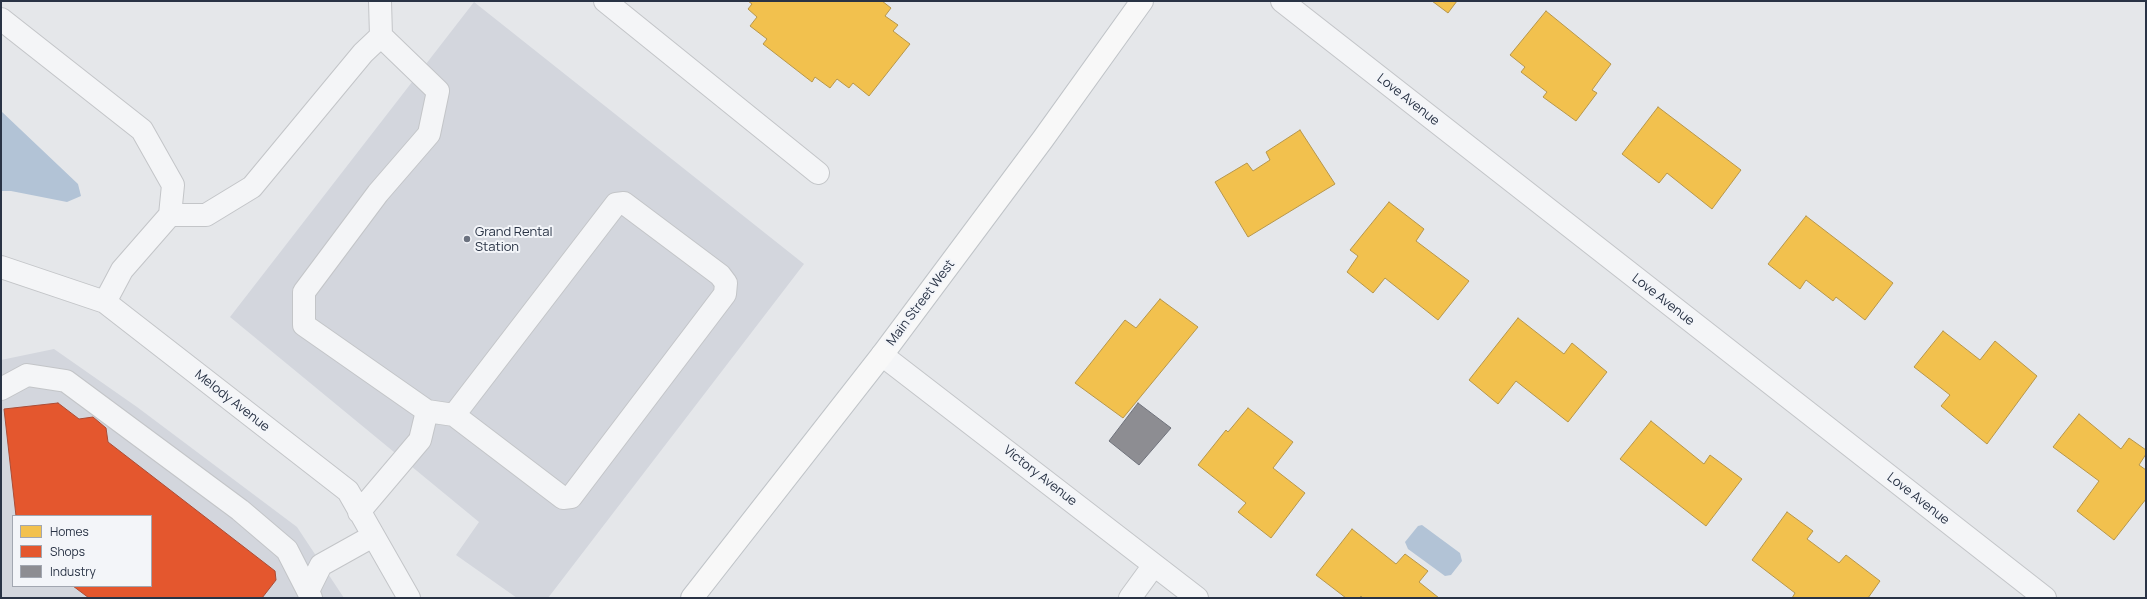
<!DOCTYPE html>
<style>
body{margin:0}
#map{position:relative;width:2147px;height:599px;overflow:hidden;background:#e5e7ea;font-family:Manrope,sans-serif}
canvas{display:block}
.frame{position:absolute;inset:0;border:2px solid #293345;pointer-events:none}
.legend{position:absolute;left:12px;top:515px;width:140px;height:72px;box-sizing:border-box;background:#f3f5f9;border:1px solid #a2a7b1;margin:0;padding:5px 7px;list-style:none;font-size:12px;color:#293345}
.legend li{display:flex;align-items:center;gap:8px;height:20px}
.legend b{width:20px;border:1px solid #a2a7b1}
</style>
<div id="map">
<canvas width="2147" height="599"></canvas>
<div class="frame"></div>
<ul class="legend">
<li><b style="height:11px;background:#f2c14e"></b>Homes</li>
<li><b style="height:11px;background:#e4572e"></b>Shops</li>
<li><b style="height:11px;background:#8d8d92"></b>Industry</li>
</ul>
</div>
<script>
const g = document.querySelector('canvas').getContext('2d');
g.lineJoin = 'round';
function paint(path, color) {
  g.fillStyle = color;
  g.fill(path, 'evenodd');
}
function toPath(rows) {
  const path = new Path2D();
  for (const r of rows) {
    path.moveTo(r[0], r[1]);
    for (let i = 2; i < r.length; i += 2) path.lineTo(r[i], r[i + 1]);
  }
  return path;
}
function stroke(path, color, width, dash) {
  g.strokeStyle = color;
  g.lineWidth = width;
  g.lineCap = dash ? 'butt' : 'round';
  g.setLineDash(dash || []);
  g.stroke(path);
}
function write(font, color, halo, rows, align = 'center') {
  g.font = font + ' Manrope,sans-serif';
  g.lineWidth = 4;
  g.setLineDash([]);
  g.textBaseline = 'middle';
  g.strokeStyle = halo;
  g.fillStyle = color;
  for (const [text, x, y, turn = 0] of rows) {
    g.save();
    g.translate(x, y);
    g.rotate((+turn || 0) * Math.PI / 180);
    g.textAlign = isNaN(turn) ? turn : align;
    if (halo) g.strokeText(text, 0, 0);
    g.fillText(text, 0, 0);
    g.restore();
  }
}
paint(toPath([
 [474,2,804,264,548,598,517,598,456,555,479,522,230,317],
 [54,349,137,407,297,527,344,598,1,598,1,360],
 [13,516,151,516,151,586,13,586]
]), '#d3d6dd');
paint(toPath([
 [1,111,78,184,81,196,67,202,11,191,1,191],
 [1422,525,1460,553,1462,561,1451,575,1445,576,1408,549,1405,542,1418,526]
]), '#b2c3d6');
const homes = toPath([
 [748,1,882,1,891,8,885,16,898,25,893,31,910,44,869,96,853,83,849,88,837,79,830,88,815,77,812,82,763,44,767,39,750,26,757,17,748,9,752,4,748,1],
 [1432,1,1457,1,1448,13,1432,1],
 [1546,11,1611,64,1592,90,1597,93,1576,121,1543,97,1547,92,1521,72,1525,67,1510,55,1546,11],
 [1658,107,1741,170,1712,209,1667,173,1659,183,1622,154,1658,107],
 [1300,130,1335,184,1248,237,1215,182,1247,163,1253,171,1270,160,1266,152,1300,130],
 [1389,202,1424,229,1416,241,1469,281,1438,320,1385,278,1373,293,1347,272,1358,256,1350,250,1389,202],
 [1806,216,1893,283,1865,320,1836,297,1833,301,1806,280,1800,289,1768,264,1806,216],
 [1160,299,1198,327,1123,418,1075,383,1125,320,1136,328,1160,299],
 [1518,318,1564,354,1572,343,1607,372,1568,422,1516,381,1498,404,1469,380,1518,318],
 [1943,331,1980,360,1995,341,2037,376,1987,444,1941,406,1950,395,1914,367,1943,331],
 [1248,408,1293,442,1273,468,1305,493,1271,538,1238,512,1246,503,1198,465,1226,430,1228,432,1248,408],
 [2079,414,2121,449,2129,438,2146,450,2146,454,2139,465,2146,470,2146,499,2114,540,2077,511,2099,481,2053,447,2079,414],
 [1651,421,1704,464,1710,455,1742,479,1706,526,1620,459,1651,421],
 [1787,512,1813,531,1807,539,1839,563,1846,555,1880,581,1868,598,1792,598,1795,593,1752,560,1787,512],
 [1352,529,1396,564,1405,554,1428,571,1419,582,1439,598,1363,598,1361,596,1359,598,1346,598,1316,575,1352,529]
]);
paint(homes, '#f2c14e');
stroke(homes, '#b6964b', 1);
const shops = toPath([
 [58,403,79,419,93,417,106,428,108,442,275,571,276,580,262,598,89,598,73,586,151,586,151,516,16,516,4,409,58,403]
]);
paint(shops, '#e4572e');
stroke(shops, '#ac4c35', 1);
const industry = toPath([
 [1138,403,1171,428,1139,465,1109,441,1138,403]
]);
paint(industry, '#8d8d92');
stroke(industry, '#6f727b', 1);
const minor = toPath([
 [380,1,381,36],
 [605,1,818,173],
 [1282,1,2045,598],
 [1,19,142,130,173,185,170,215],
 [1,267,105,302,348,491,409,598],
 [105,302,122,270,170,215,206,215,252,187,363,53,381,36,438,91,429,134,378,193,304,292,304,325,427,411,420,440,359,512],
 [882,355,1197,598],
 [1,389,27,375,66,381,240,510,287,550,308,591],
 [427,411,454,415,563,498,571,497,725,294,726,283,720,275,624,203,616,204,454,415],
 [311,598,308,591,321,565,373,536],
 [1130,598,1154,565]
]);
const major = toPath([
 [692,598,882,355,1043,139,1142,1]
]);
stroke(minor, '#c3c5c8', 24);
stroke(major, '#c0c4c8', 24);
stroke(minor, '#f4f5f7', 22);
stroke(major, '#f8f8f8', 22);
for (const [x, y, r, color] of [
 [467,239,4,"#6b727f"]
]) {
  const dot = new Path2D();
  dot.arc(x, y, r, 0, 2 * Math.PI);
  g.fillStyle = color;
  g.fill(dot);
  stroke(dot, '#f3f5f9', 1.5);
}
write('13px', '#293345', '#f3f5f9', [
 ["Love Avenue",1408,100,38],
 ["Love Avenue",1663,300,38],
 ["Main Street West",921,303,-53],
 ["Melody Avenue",232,401,38],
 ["Victory Avenue",1040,476,38],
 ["Love Avenue",1918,499,38]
]);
write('13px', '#293345', '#f3f5f9', [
 ["Grand Rental",475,232],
 ["Station",475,247]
], 'left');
</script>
